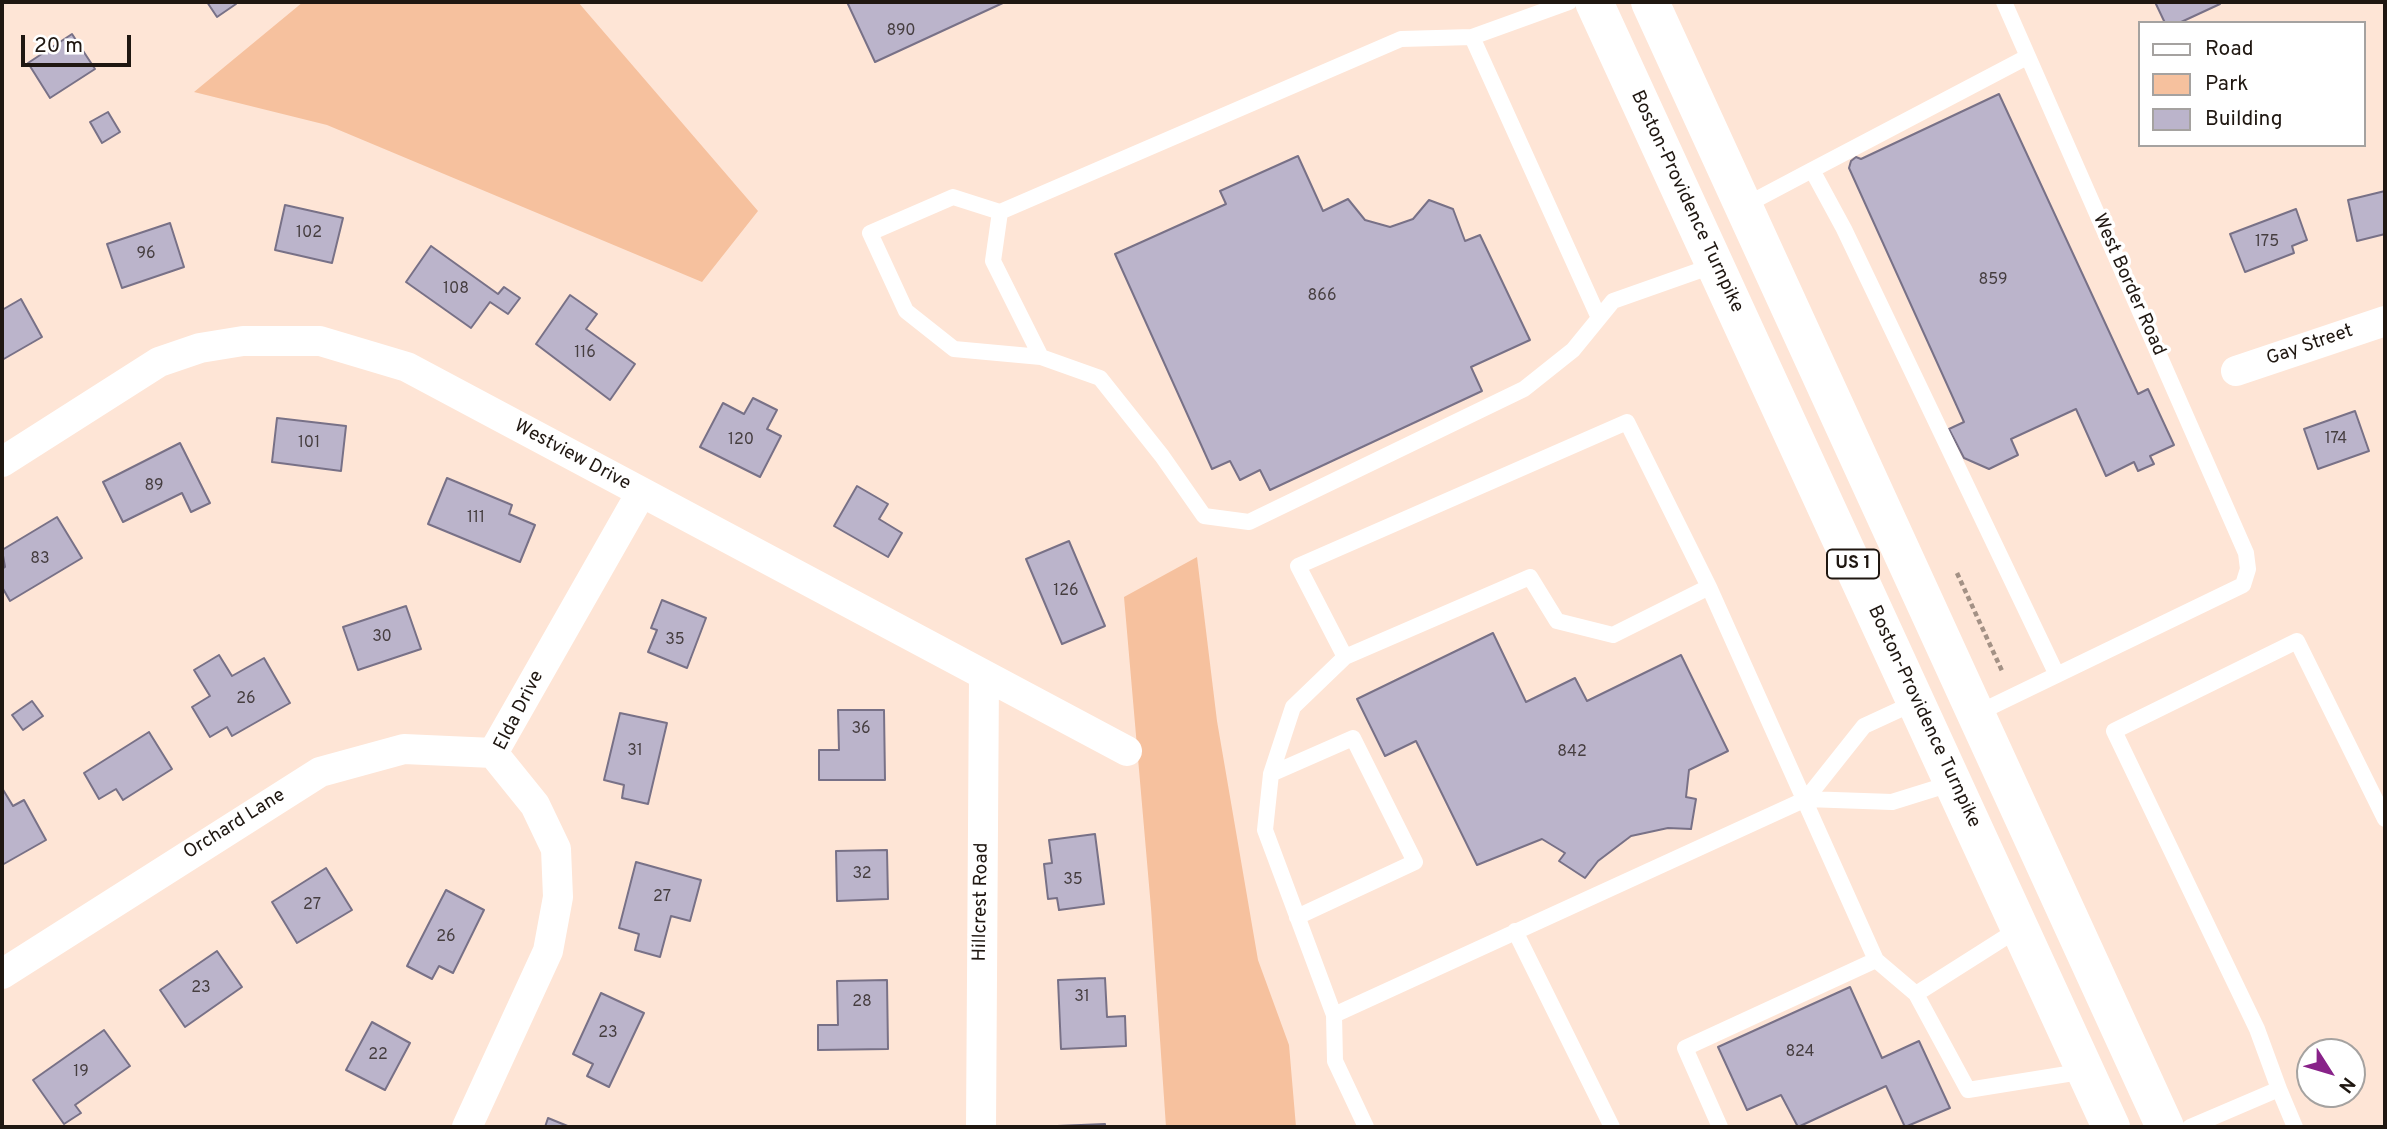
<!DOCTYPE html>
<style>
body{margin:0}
#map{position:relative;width:2387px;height:1129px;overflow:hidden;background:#fee5d6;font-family:Overpass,sans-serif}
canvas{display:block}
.frame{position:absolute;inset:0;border:4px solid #1f1711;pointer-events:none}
.legend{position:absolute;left:2138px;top:21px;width:228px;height:126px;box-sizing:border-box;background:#fff;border:2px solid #a5a2a0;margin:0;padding:9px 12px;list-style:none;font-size:21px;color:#1f1711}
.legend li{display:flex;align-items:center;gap:14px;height:35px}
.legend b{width:35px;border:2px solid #a5a2a0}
.north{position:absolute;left:2296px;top:1038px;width:70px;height:70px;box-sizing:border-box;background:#fff;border:2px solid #a5a2a0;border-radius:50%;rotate:127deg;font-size:19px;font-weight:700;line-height:28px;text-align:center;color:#1f1711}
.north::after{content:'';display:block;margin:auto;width:24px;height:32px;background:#882289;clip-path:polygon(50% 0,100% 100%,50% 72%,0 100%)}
.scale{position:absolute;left:21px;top:35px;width:110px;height:32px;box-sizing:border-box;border:4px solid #1f1711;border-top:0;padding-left:9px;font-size:21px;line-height:24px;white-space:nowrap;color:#1f1711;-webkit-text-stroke:5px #fff;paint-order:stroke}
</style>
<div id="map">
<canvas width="2387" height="1129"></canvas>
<div class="frame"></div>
<ul class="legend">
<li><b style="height:9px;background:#fff"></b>Road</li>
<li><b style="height:19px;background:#f6c19e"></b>Park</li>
<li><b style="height:19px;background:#bbb4cb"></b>Building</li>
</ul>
<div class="north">N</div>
<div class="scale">20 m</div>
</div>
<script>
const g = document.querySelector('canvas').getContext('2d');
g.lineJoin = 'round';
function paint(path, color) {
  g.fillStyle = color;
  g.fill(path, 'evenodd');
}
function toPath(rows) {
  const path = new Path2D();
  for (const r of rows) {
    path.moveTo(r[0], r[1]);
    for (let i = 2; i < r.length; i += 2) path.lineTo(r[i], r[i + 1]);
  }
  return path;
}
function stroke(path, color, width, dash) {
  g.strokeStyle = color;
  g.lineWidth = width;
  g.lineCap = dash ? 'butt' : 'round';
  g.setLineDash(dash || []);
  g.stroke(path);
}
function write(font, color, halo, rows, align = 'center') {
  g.font = font + ' Overpass,sans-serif';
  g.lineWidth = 7;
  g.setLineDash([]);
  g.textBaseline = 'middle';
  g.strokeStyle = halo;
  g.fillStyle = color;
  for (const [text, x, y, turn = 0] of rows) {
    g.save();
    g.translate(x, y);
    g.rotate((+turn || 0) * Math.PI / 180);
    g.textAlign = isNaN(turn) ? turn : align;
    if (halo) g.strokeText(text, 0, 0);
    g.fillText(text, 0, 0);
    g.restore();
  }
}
paint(toPath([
 [303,2,578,2,758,211,702,282,327,125,194,92],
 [1197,557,1217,721,1258,960,1289,1045,1296,1127,1166,1127,1151,908,1124,597]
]), '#f6c19e');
const building = toPath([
 [207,2,235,2,236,4,217,17,207,2],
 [847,2,1005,2,875,62,847,2],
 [2155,2,2220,2,2220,4,2179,23,2165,23,2155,2],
 [72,34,95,69,50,98,28,63,72,34],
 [1999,94,2138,394,2148,389,2174,445,2150,456,2154,464,2138,471,2134,462,2106,476,2076,409,2011,439,2018,455,1989,469,1964,458,1949,429,1964,422,1849,168,1851,161,1856,157,1861,159,1999,94],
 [108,112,120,132,102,143,90,122,108,112],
 [1298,156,1323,211,1348,199,1365,220,1390,227,1413,219,1429,200,1453,209,1465,241,1480,235,1530,340,1471,367,1482,391,1270,490,1260,470,1240,480,1230,461,1212,469,1115,254,1226,204,1220,191,1298,156],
 [2385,191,2385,234,2357,241,2348,200,2385,191],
 [285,205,343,218,332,263,275,250,285,205],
 [2296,209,2307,240,2292,246,2294,253,2245,272,2230,234,2296,209],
 [170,223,184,267,122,288,107,244,170,223],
 [431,246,498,294,504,287,520,298,508,314,490,302,471,328,406,282,431,246],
 [570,295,597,314,586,329,635,364,610,400,536,344,570,295],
 [21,299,42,337,2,360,2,310,21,299],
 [753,398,777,410,767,429,781,436,760,477,700,447,723,403,744,414,753,398],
 [2355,411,2369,451,2318,469,2304,429,2355,411],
 [277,418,346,426,341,471,272,462,277,418],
 [180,443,210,503,191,512,182,493,123,522,103,482,180,443],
 [447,478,512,505,509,514,535,525,520,562,428,524,447,478],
 [857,486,888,504,879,519,902,533,888,557,834,526,857,486],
 [57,517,82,558,10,601,2,587,2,569,5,567,2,550,57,517],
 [1069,541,1105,626,1062,644,1026,559,1069,541],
 [662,600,706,618,687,668,648,652,657,630,651,628,662,600],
 [406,606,421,649,358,670,343,627,406,606],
 [1493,633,1526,702,1575,678,1587,701,1681,655,1728,751,1689,770,1686,797,1696,799,1691,829,1668,828,1631,836,1598,861,1585,878,1559,861,1565,853,1542,839,1477,865,1416,741,1385,756,1357,699,1493,633],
 [219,655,232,676,264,658,290,703,232,736,227,727,210,737,192,707,210,696,194,670,219,655],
 [32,701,43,716,23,730,12,715,32,701],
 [838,710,884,710,885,780,819,780,819,750,839,750,838,710],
 [620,713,667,723,648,804,622,798,624,785,604,780,620,713],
 [149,732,172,769,123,800,116,789,99,799,84,773,149,732],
 [2,788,13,806,24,800,46,840,2,865,2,788],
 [1095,834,1104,904,1059,910,1057,898,1048,899,1044,864,1052,863,1049,840,1095,834],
 [887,850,888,899,837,901,836,851,887,850],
 [636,862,701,880,690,921,671,916,660,957,635,950,639,934,619,928,636,862],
 [326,868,352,910,297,943,272,902,326,868],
 [446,890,484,910,453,973,439,966,432,979,407,966,446,890],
 [217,951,242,987,185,1027,160,990,217,951],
 [1105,978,1107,1017,1125,1016,1126,1046,1061,1049,1058,980,1105,978],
 [887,980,888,1049,818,1050,818,1025,838,1025,837,981,887,980],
 [1850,987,1882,1058,1919,1041,1950,1108,1905,1127,1886,1086,1798,1127,1781,1095,1747,1110,1718,1047,1850,987],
 [601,993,644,1013,609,1087,587,1076,593,1064,573,1054,601,993],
 [372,1022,410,1043,385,1090,346,1070,372,1022],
 [104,1030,130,1066,75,1105,81,1113,64,1124,33,1080,104,1030],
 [548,1118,570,1127,545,1127,548,1118],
 [1105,1124,1105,1127,1057,1127,1057,1126,1105,1124]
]);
paint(building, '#bbb4cb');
stroke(building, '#787187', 2);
stroke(toPath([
 [1957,573,2003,673]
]), '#a39185', 4.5, [5, 3.5]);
stroke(toPath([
 [1569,2,1472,37,1401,39,1000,212,953,197,870,233,906,311,954,349,1041,357,1100,378,1162,456,1204,516,1249,522,1524,389,1573,350,1613,301,1715,265],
 [1472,37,1599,318],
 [1812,170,2027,57],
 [1744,206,1812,170,1844,229,2057,675],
 [1000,212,993,261,1041,357],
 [1709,587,1613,635,1557,621,1530,577,1345,657,1293,707,1271,774,1265,830,1334,1015,1806,799,1892,802,1953,783],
 [1345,657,1298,566,1627,422,1709,587,1876,960,1685,1048,1720,1127],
 [1976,714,2243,585,2248,569,2246,553,2004,2],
 [1271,774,1353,738,1415,862,1297,917],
 [1806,799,1864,726,1916,702],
 [1515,931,1612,1127],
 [1876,960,1916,994,1968,1090,2086,1071],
 [1916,994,2020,928],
 [1334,1015,1335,1061,1366,1127],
 [2279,1089,2257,1029,2114,731,2297,641,2385,819],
 [2190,1127,2279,1089,2295,1127]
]), '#fff', 16);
stroke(toPath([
 [2236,371,2385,321],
 [2,462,159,362,200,348,243,341,320,341,407,367,1127,751],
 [2,974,320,772,404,749,493,753],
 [467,1127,548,951,558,897,556,849,535,805,493,753,641,493],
 [981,1127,984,677]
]), '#fff', 30);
stroke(toPath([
 [1594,2,2111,1127],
 [1650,2,2165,1127]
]), '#fff', 38);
write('16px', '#463e40', null, [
 ["890",901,32],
 ["102",309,234],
 ["175",2267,243],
 ["96",146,255],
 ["859",1993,281],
 ["108",456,290],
 ["866",1322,297],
 ["116",585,354],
 ["174",2336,440],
 ["120",741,441],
 ["101",309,444],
 ["89",154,487],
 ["111",476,519],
 ["83",40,560],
 ["126",1066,592],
 ["30",382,638],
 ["35",675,641],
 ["26",246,700],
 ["36",861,730],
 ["31",635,752],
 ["842",1572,753],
 ["32",862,875],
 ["35",1073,881],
 ["27",662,898],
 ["27",312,906],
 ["26",446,938],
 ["23",201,989],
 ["31",1082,998],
 ["28",862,1003],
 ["23",608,1034],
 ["824",1800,1053],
 ["22",378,1056],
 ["19",81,1073]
]);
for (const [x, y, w] of [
 [1853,564,52]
]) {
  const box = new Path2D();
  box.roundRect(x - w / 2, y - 14.5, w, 29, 5);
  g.fillStyle = '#fff';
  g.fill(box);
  stroke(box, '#1f1711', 2);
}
write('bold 18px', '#1f1711', null, [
 ["US 1",1853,564]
]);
write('19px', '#1f1711', '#fff', [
 ["Boston-Providence Turnpike",1686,202,65],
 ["West Border Road",2128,285,66],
 ["Gay Street",2310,346,-19],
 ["Westview Drive",572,456,28],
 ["Elda Drive",520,711,-63],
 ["Boston-Providence Turnpike",1923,717,65],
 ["Orchard Lane",235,825,-32],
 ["Hillcrest Road",982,902,-89]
]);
</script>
